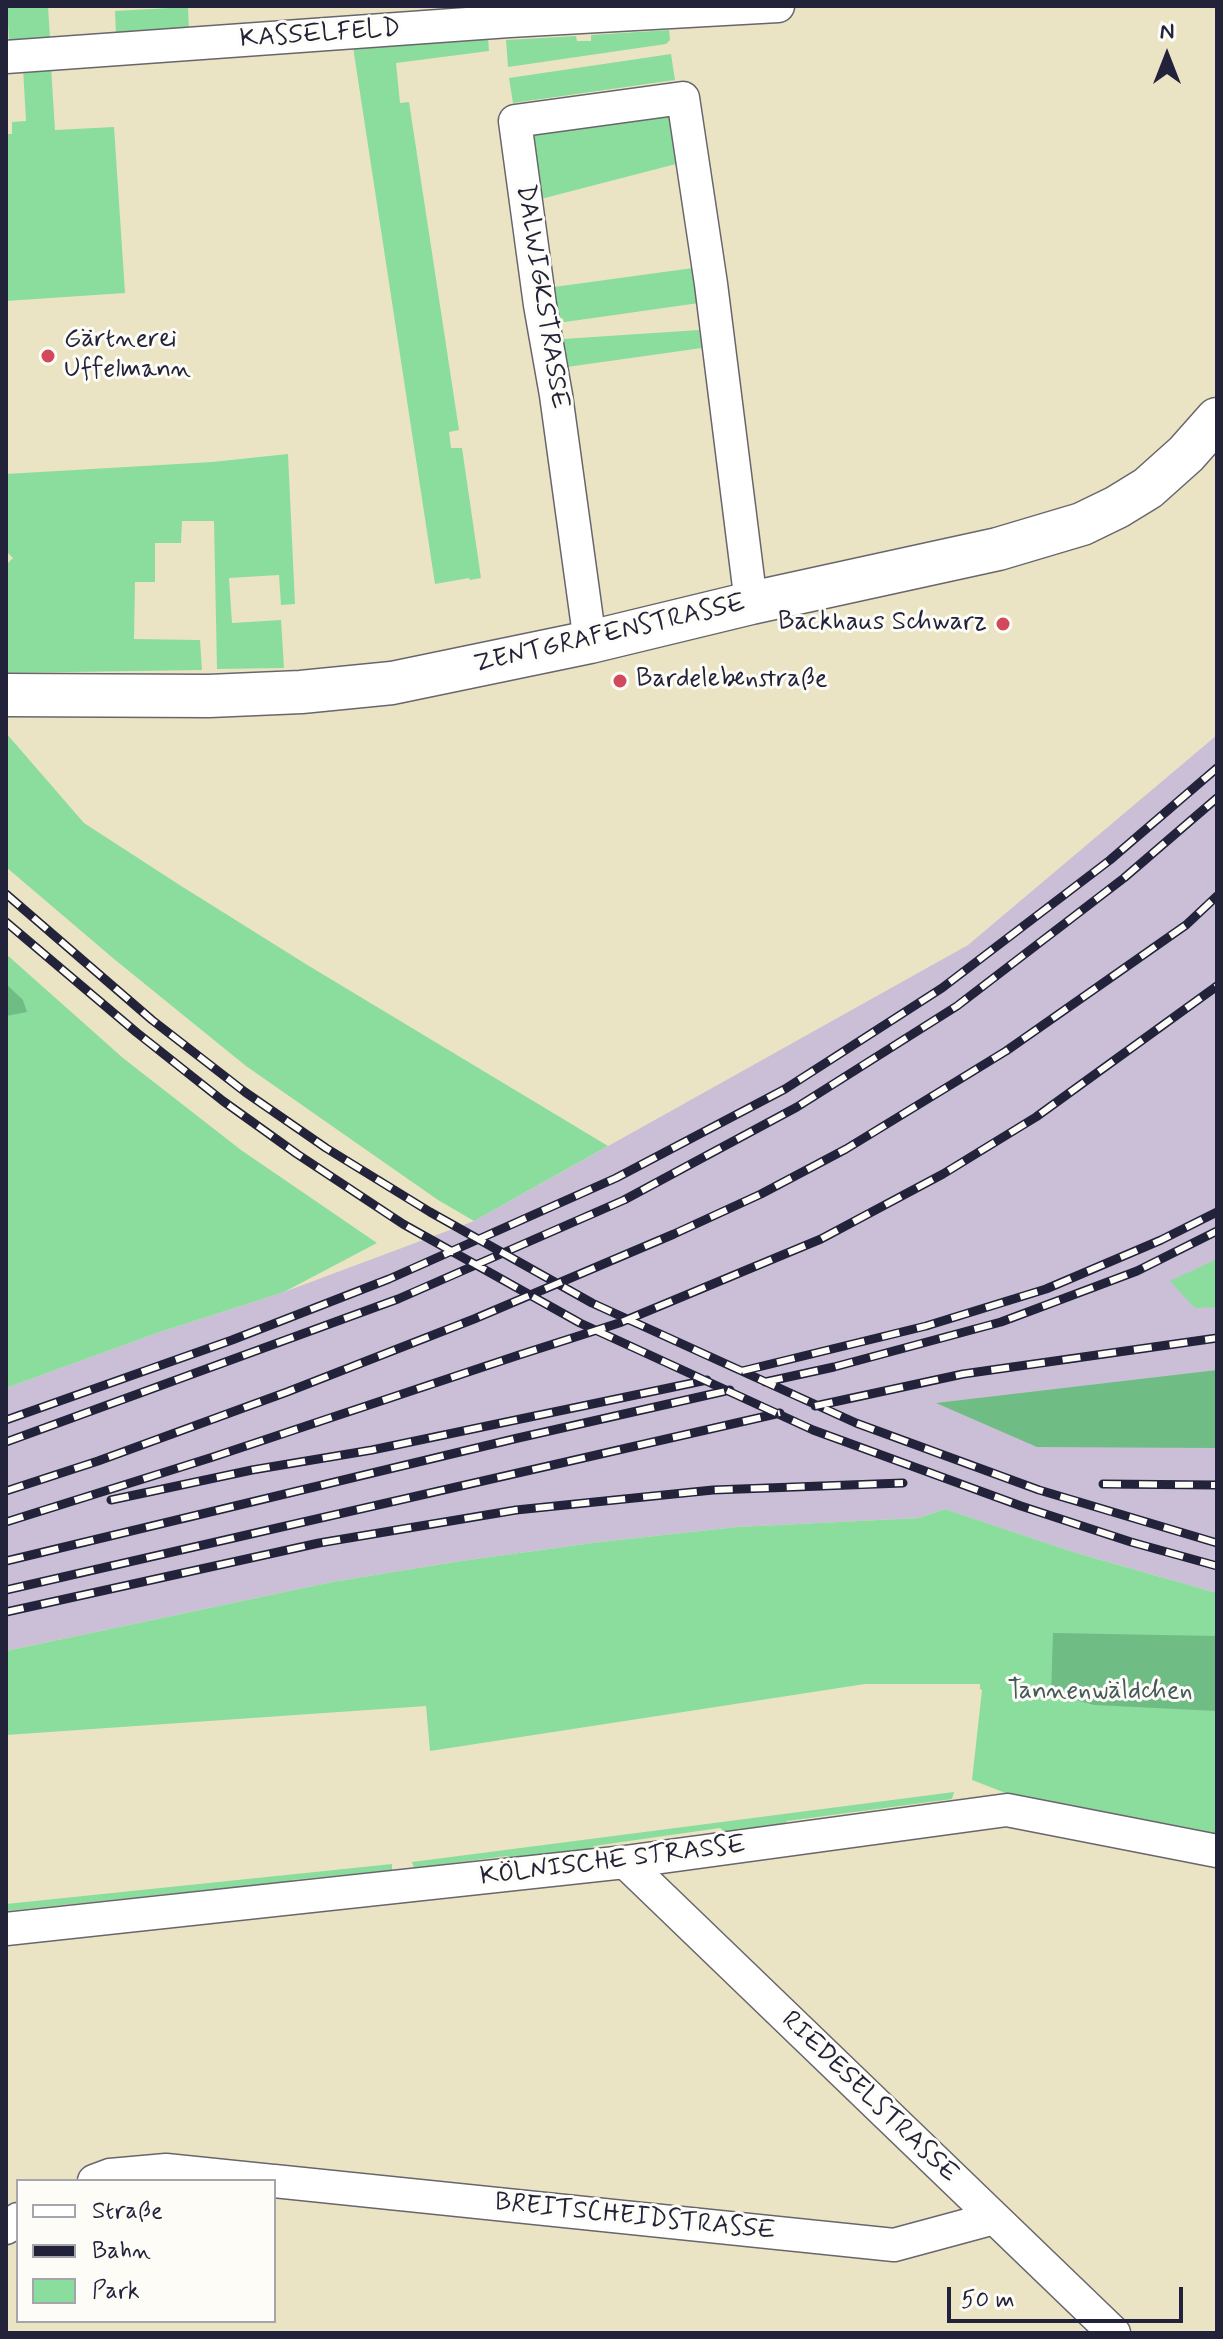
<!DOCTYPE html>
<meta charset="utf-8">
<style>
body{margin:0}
#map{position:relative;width:1223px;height:2339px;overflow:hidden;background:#ebe4c4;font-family:Mynerve,sans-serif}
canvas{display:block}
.frame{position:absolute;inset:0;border:8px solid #22223b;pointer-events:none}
.legend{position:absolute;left:16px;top:2179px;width:260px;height:144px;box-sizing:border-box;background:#fdfcf7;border:2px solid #a5a5ac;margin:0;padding:10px 14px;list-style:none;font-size:24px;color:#22223b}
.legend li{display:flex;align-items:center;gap:16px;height:40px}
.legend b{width:40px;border:2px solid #a5a5ac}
.north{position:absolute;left:1127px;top:16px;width:80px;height:80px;-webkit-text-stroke:6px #fdfcf7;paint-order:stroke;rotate:0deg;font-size:22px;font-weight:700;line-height:32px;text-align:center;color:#22223b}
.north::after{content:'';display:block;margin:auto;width:28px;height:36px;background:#22223b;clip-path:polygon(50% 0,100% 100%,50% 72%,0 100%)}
.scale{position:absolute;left:947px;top:2287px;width:236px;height:36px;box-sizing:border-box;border:4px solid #22223b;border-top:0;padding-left:10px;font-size:24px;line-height:28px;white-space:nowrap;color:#22223b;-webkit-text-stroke:6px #fdfcf7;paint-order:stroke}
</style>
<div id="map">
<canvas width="1223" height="2339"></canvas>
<div class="frame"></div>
<ul class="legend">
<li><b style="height:10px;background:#fff"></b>Straße</li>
<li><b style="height:10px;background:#22223b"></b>Bahn</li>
<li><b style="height:22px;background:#8bdd9e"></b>Park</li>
</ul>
<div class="north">N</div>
<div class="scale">50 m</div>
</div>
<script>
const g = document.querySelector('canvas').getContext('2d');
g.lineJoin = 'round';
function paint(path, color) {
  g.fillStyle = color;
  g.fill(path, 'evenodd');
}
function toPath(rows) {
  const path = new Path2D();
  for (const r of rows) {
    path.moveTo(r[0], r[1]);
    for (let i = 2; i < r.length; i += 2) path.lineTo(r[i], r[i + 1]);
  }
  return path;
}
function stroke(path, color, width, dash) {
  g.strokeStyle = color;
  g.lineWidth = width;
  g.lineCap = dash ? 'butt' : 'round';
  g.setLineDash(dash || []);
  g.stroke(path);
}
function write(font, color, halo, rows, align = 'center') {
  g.font = font + ' Mynerve,sans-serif';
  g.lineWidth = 6;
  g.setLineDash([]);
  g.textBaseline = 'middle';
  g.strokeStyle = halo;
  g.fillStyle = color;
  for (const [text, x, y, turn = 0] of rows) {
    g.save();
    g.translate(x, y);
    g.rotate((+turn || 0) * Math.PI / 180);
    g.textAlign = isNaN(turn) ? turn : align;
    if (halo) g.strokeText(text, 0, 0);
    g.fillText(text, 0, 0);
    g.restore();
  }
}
paint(toPath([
 [1217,735,1217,1593,1073,1552,945,1509,919,1518,737,1527,600,1542,461,1561,332,1582,6,1651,6,1388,157,1333,284,1292,474,1221,968,945]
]), '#cabfd6');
paint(toPath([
 [7,6,48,6,50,38,9,41],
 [188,7,189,31,116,34,115,11],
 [669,30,670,40,666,44,508,67,506,40,576,36,577,41,591,41,591,35],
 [488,38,489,51,396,63,400,103,409,102,459,430,449,432,451,448,462,448,481,578,470,580,469,578,435,584,353,47],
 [671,54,675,80,513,103,509,78],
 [51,67,55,130,114,127,125,293,6,301,6,134,12,134,12,122,26,121,23,68],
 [670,112,676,164,541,199,532,132],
 [693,268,699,303,558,323,554,287],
 [699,330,702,348,567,367,563,339],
 [288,454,295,604,281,605,279,575,229,578,232,623,281,620,284,668,217,669,214,521,182,521,181,543,155,543,155,582,135,582,134,639,200,640,202,670,6,673,6,565,13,558,6,551,6,474,212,462],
 [6,733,84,823,178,884,309,966,608,1146,474,1221,438,1200,246,1066,114,959,6,867],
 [6,954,123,1058,241,1150,377,1243,284,1292,157,1333,6,1388],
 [1217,1259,1217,1307,1195,1308,1170,1281],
 [945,1509,1073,1552,1217,1593,1217,1836,1029,1802,972,1780,982,1690,980,1689,980,1684,865,1684,430,1751,426,1706,6,1735,6,1651,332,1582,461,1561,600,1542,737,1527,919,1518],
 [954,1792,952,1799,787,1821,780,1829,730,1837,720,1828,594,1846,586,1856,516,1863,507,1856,414,1868,412,1862],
 [392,1864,392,1870,292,1880,291,1889,245,1895,235,1887,6,1911,6,1904]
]), '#8bdd9e');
paint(toPath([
 [6,984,23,1000,27,1012,6,1016],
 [1217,1370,1217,1448,1037,1447,936,1403],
 [1053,1633,1217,1636,1217,1711,1094,1705,1051,1693]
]), '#70bc85');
const minor = toPath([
 [6,57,509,21,778,6],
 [590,642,556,395,540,305,515,121,683,98,711,284,751,603],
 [625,1862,1114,2333],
 [6,1929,625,1862,1007,1810,1217,1851],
 [94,2181,110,2175,166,2170,273,2181],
 [274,2181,894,2245,994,2218],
 [6,2228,18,2219]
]);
const tertiary = toPath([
 [6,695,209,696,301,692,392,683,590,642,751,603,998,549,1082,524,1117,507,1148,488,1186,454,1217,419]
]);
stroke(minor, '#68666b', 35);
stroke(tertiary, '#68666b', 45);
stroke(minor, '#fff', 32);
stroke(tertiary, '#fff', 42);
const rail = toPath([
 [6,894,152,1020,245,1092,326,1148,430,1212,592,1303,856,1423,1039,1490,1217,1543],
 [6,922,136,1032,223,1101,297,1154,403,1224,580,1323,813,1430,1021,1506,1131,1542,1217,1566],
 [742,1371,926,1326,1046,1289,1161,1240,1217,1212],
 [765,1382,834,1367,1001,1322,1137,1271,1217,1231],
 [815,1406,963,1374,1217,1338],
 [6,1420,232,1340,389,1279,616,1178,785,1089,942,988,1110,860,1217,768],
 [6,1442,398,1299,624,1200,797,1107,957,1006,1124,878,1217,798],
 [1103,1484,1217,1485],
 [6,1491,98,1461,287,1392,474,1319,674,1234,761,1194,846,1149,1006,1051,1186,925,1217,896],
 [111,1500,252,1470,372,1450,707,1380],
 [6,1522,213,1457,519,1355,619,1323,821,1239,943,1174,1036,1117,1217,986],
 [6,1561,518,1438,730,1390],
 [6,1590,780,1413],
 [6,1612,319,1543,516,1510,713,1490,903,1483]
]);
stroke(rail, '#22223b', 9);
stroke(rail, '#fdfcf7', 6, [18]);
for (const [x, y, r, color] of [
 [48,356,8,"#d1495b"],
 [1003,624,8,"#d1495b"],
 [620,681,8,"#d1495b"]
]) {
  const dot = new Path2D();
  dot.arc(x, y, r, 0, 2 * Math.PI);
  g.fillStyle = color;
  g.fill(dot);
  stroke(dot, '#fdfcf7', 3);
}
write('26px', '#22223b', '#fdfcf7', [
 ["KASSELFELD",320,35,-4],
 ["DALWIGKSTRASSE",541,297,81],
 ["ZENTGRAFENSTRASSE",610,635,-13],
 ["KÖLNISCHE STRASSE",613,1862,-7],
 ["RIEDESELSTRASSE",869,2098,44],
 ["BREITSCHEIDSTRASSE",635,2218,6]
]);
write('26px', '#22223b', '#fdfcf7', [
 ["Gärtnerei",64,341],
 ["Uffelmann",64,371],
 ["Backhaus Schwarz",987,624,"right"],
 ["Bardelebenstraße",636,681]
], 'left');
write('26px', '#425a59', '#fdfcf7', [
 ["Tannenwäldchen",1100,1693]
]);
</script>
